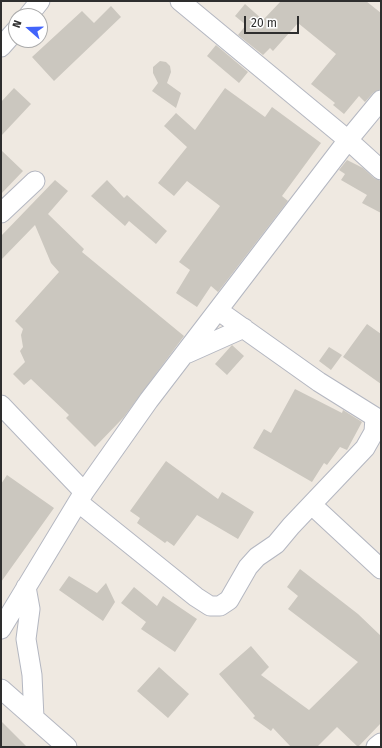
<!DOCTYPE html>
<style>
body{margin:0}
#map{position:relative;width:382px;height:748px;overflow:hidden;background:#efe9e1;font-family:"Fira Sans",sans-serif}
canvas{display:block}
.frame{position:absolute;inset:0;border:2px solid #2e2e2e;pointer-events:none}
.north{position:absolute;left:8px;top:8px;width:40px;height:40px;box-sizing:border-box;background:#fff;border:1px solid #ababab;border-radius:50%;rotate:290deg;font-size:11px;font-weight:700;line-height:16px;text-align:center;color:#2e2e2e}
.north::after{content:'';display:block;margin:auto;width:14px;height:18px;background:#4264fb;clip-path:polygon(50% 0,100% 100%,50% 72%,0 100%)}
.scale{position:absolute;left:244px;top:16px;width:55px;height:18px;box-sizing:border-box;border:2px solid #2e2e2e;border-top:0;padding-left:5px;font-size:12px;line-height:14px;white-space:nowrap;color:#2e2e2e;-webkit-text-stroke:3px #fff;paint-order:stroke}
</style>
<div id="map">
<canvas width="382" height="748"></canvas>
<div class="frame"></div>
<div class="north">N</div>
<div class="scale">20 m</div>
</div>
<script>
const g = document.querySelector('canvas').getContext('2d');
g.lineJoin = 'round';
function paint(path, color) {
  g.fillStyle = color;
  g.fill(path, 'evenodd');
}
function toPath(rows) {
  const path = new Path2D();
  for (const r of rows) {
    path.moveTo(r[0], r[1]);
    for (let i = 2; i < r.length; i += 2) path.lineTo(r[i], r[i + 1]);
  }
  return path;
}
function stroke(path, color, width, dash) {
  g.strokeStyle = color;
  g.lineWidth = width;
  g.lineCap = dash ? 'butt' : 'round';
  g.setLineDash(dash || []);
  g.stroke(path);
}
paint(toPath([
 [281,1,366,1,381,13,381,89,373,93,365,102,359,96,344,114,333,105,335,103,311,84,336,54,298,23,273,51,270,48,263,55,238,35,246,25,235,16,245,4,263,20],
 [111,6,121,17,54,81,32,57,82,11,94,23],
 [216,45,248,72,239,83,207,56],
 [160,61,166,62,170,66,171,72,167,83,181,93,176,108,152,91,158,83,153,73,153,67],
 [14,88,31,104,1,136,1,102],
 [225,88,265,117,272,107,321,143,282,196,288,201,218,292,211,286,197,307,176,293,190,270,179,262,220,206,187,181,174,196,158,183,187,147,164,126,176,113,195,130],
 [1,150,23,171,1,194],
 [347,160,363,168,374,178,381,181,381,213,362,203,367,195,341,180,345,174,339,170],
 [55,180,68,191,48,214,84,249,82,252,184,336,124,417,95,447,66,418,69,415,31,379,24,385,13,374,25,362,20,351,23,347,21,335,23,329,15,321,59,272,51,263,35,225,1,260,1,236],
 [107,180,124,198,127,195,167,231,156,244,129,221,125,226,91,196],
 [367,324,381,334,381,384,343,357],
 [232,345,244,356,227,375,215,364],
 [329,347,342,355,331,370,319,361],
 [295,389,342,413,343,410,362,422,347,450,340,447,327,465,324,463,312,482,253,448,264,429,271,433],
 [166,461,218,499,222,492,254,512,238,539,197,515,174,546,167,541,165,543,137,523,140,518,130,511],
 [7,475,54,508,1,582,1,484],
 [300,569,358,614,381,636,381,723,358,747,337,727,317,747,291,747,273,728,271,731,253,718,255,716,219,674,251,646,269,667,261,675,309,710,358,662,288,609,298,596,287,587],
 [69,576,97,593,106,583,115,602,103,621,59,590],
 [134,587,157,606,163,596,197,619,175,652,141,629,146,622,121,603],
 [159,667,189,694,168,718,137,691],
 [1,721,27,747,1,747]
]), '#cbc7bf');
const minor = toPath([
 [180,1,348,140,381,170],
 [28,16,40,1],
 [1,47,16,30],
 [1,213,35,181],
 [188,353,244,328],
 [1,405,84,492],
 [78,502,196,597,210,606,220,606,229,600,248,567,257,557,276,544,291,526,365,448,374,432,375,417,319,382,219,311],
 [312,505,381,569],
 [26,587,30,609,26,639,32,675,34,718],
 [1,629,84,492,149,400,348,140,381,100],
 [1,689,67,747],
 [376,747,381,743]
]);
stroke(minor, '#b4b7c1', 21);
stroke(minor, '#fff', 19);
</script>
